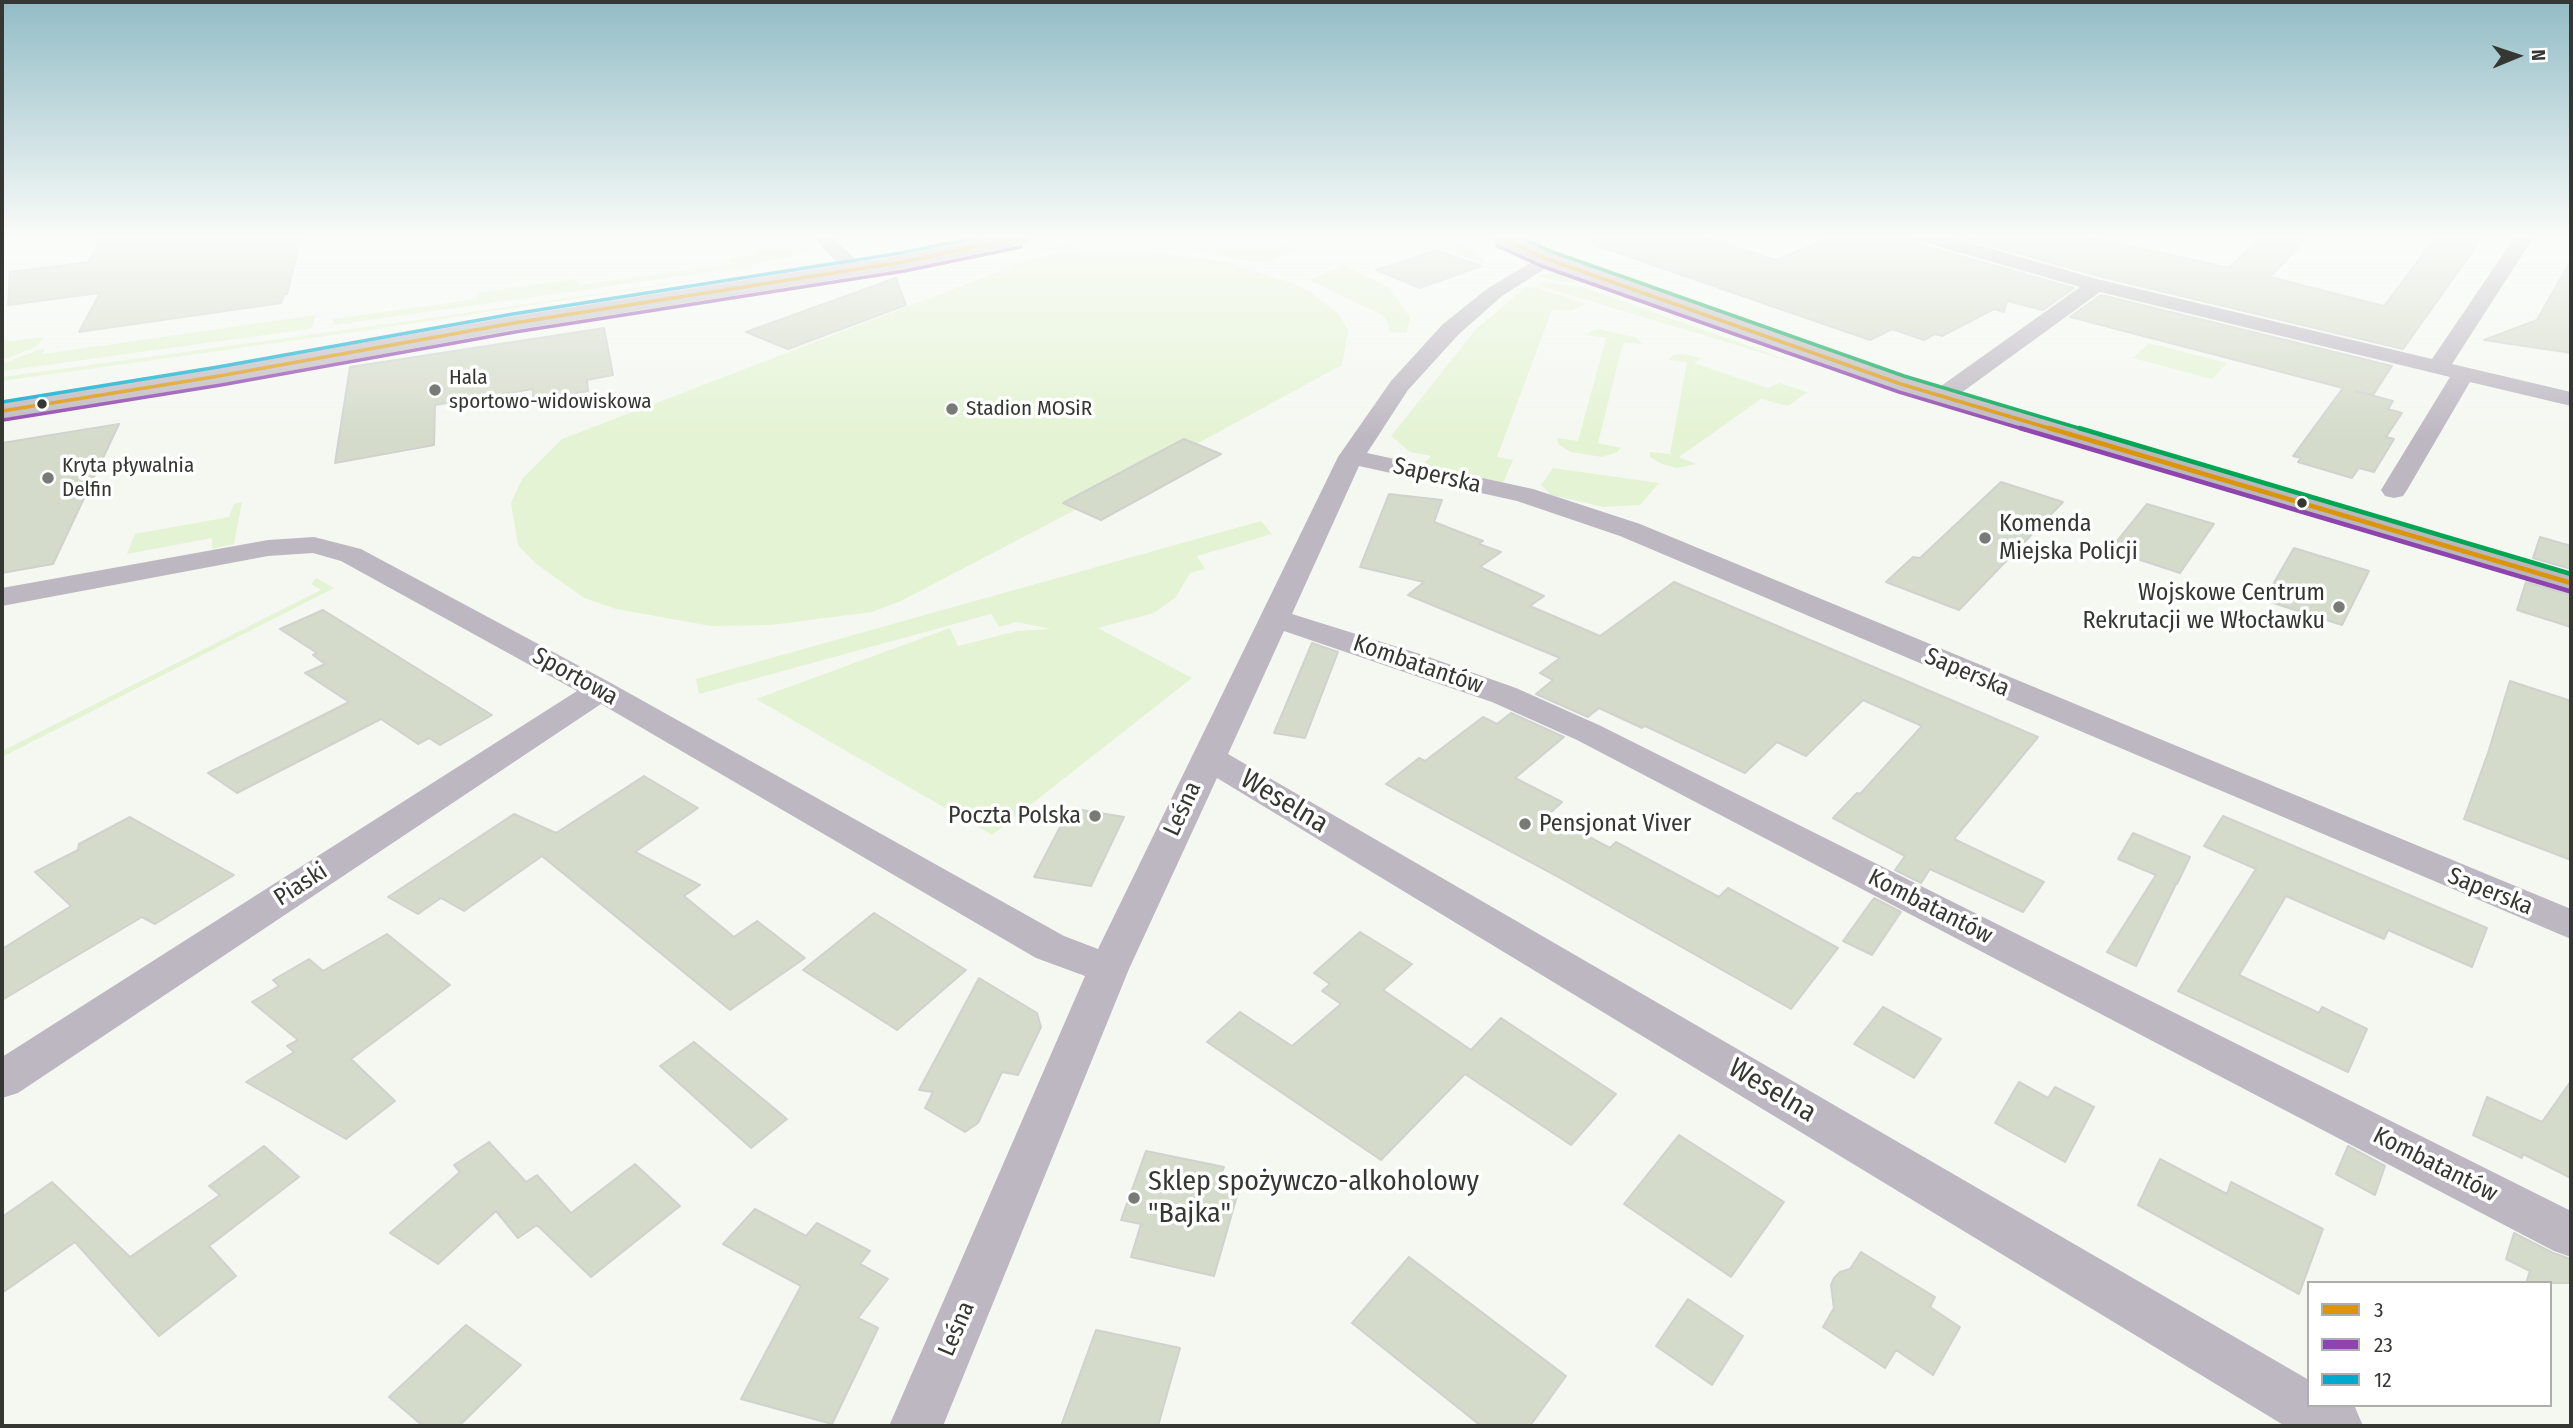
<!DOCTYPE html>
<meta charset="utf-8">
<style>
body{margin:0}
#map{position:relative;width:2573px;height:1428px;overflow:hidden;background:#f5f8f1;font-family:"Fira Sans Condensed",sans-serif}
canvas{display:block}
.frame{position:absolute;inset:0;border:4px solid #353732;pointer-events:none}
.legend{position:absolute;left:2307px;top:1281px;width:245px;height:126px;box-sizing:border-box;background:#fff;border:2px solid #aeafad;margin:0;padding:9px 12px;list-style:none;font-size:21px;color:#353732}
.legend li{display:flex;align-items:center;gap:14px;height:35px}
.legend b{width:35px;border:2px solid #aeafad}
.north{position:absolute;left:2482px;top:21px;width:70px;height:70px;-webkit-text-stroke:5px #fff;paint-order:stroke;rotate:88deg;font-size:19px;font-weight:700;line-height:28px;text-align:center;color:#353732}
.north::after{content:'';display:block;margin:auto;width:24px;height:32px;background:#353732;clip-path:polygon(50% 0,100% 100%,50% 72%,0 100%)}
</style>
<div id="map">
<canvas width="2573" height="1428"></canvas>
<div class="frame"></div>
<ul class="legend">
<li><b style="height:9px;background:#da9508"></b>3</li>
<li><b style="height:9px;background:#8e44ad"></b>23</li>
<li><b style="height:9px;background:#00a9ce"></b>12</li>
</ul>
<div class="north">N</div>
</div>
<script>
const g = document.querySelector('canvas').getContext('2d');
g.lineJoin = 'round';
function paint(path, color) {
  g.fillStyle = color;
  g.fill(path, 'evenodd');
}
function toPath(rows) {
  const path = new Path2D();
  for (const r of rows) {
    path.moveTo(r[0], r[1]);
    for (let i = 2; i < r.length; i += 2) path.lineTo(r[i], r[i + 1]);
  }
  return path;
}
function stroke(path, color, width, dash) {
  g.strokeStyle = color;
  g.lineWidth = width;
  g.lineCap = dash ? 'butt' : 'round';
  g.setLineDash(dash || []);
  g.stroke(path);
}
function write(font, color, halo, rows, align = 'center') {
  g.font = font + ' "Fira Sans Condensed",sans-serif';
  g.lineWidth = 7;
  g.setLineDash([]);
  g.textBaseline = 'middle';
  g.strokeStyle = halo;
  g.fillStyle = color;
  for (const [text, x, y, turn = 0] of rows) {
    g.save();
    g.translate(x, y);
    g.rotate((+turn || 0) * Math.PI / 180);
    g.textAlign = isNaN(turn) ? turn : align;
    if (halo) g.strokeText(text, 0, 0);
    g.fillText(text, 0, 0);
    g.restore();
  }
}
paint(toPath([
 [749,238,797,238,811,252,732,269,334,325,333,319,477,299,478,293,482,292,575,279,579,285,729,264,729,258,757,254],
 [1095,238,1257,238,1299,250,1271,261,1257,263,1198,251,1135,245,1094,245,1000,256],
 [1453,238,1483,258,1486,265,1424,243],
 [1099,251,1136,251,1193,257,1225,262,1287,281,1309,291,1339,314,1348,331,1342,365,1077,509,901,601,872,612,771,625,711,626,616,609,584,598,535,563,518,545,511,503,522,479,562,439,1029,260,1051,255],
 [800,264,370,330,2,381,2,377,424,319],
 [1344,265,1388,287,1410,317,1407,333,1390,332,1387,321,1382,315,1309,280],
 [1556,272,1573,274,1811,360,1819,369,1806,361,1584,283,1561,282,1535,276],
 [834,279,801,286,423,346,553,323],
 [1543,282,1583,287,1799,364,1537,285],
 [1526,287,1538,288,1586,304,1572,311,1552,310,1497,457,1513,460,1503,483,1423,464,1431,456,1410,452,1391,436,1476,329],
 [316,315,312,327,309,329,2,371,2,364,38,350,45,349,43,354],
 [1599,329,1637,338,1642,344,1623,343,1598,443,1621,448,1617,452,1602,457,1571,452,1558,444,1557,438,1578,441,1606,338,1587,335,1591,331],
 [44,337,36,347,2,360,2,339,11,341],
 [2149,343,2227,363,2212,379,2133,358],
 [1683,354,1701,358,1694,363,1768,388,1779,383,1808,392,1788,406,1761,399,1679,457,1696,464,1677,468,1662,464,1650,457,1650,452,1670,454,1687,362,1668,360,1673,355],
 [1553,468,1659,483,1640,505,1604,507,1551,495,1541,485],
 [242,502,234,544,212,549,212,538,127,554,135,534,229,517,234,504],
 [1261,521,1272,534,1197,556,1205,569,1190,573,1176,597,1154,613,1098,628,1192,678,992,835,756,699,950,628,958,646,1017,631,1051,629,1017,622,999,627,991,614,699,694,696,679],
 [316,578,334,588,2,757,2,751,321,590,311,584]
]), '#e4f3d3');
const building = toPath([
 [102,238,301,238,287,294,284,295,281,303,79,332,100,293,8,305,10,272,88,262,102,238],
 [1593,238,1707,238,1776,260,1830,238,1919,238,1922,245,2074,288,2043,310,2007,301,2004,312,1994,309,1942,336,1935,334,1924,340,1892,329,1870,340,1592,244,1593,238],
 [1964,238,2094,238,2229,268,2260,238,2307,238,2270,277,2384,306,2435,238,2482,238,2403,349,2102,277,1964,238],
 [1437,250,1481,266,1420,288,1376,270,1437,250],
 [2571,260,2571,353,2484,340,2537,320,2571,260],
 [896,278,906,305,788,349,746,332,896,278],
 [2101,295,2392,366,2373,395,2355,391,2393,401,2388,409,2402,413,2386,437,2394,439,2374,472,2359,468,2352,478,2298,462,2301,458,2293,456,2343,388,2070,317,2101,295],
 [604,328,613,375,587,380,588,391,533,402,533,389,435,405,434,445,335,463,350,367,604,328],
 [119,424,53,564,2,573,2,443,119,424],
 [1184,439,1221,454,1101,520,1063,503,1184,439],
 [2001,482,2063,502,1959,610,1886,582,1913,557,1920,558,2001,482],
 [1389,494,1442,500,1434,522,1483,541,1479,544,1501,552,1480,567,1544,596,1530,606,1600,636,1674,582,2038,737,1954,839,2044,882,2023,912,1930,869,1921,883,1895,870,1905,856,1833,818,1857,793,1860,794,1922,726,1863,700,1806,756,1777,742,1745,773,1645,726,1642,728,1599,708,1588,717,1536,694,1553,680,1540,673,1560,658,1408,595,1424,582,1360,567,1389,494],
 [2147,504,2214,524,2180,573,2110,550,2147,504],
 [2540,537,2571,546,2571,569,2533,558,2540,537],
 [2294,548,2369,571,2342,625,2264,600,2294,548],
 [2526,582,2571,595,2571,627,2517,610,2526,582],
 [323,610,492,715,440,745,429,738,418,744,381,719,237,793,208,773,349,702,305,673,325,664,313,655,317,653,280,629,323,610],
 [1312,643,1338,652,1305,738,1274,733,1312,643],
 [2510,681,2571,701,2571,860,2464,819,2488,753,2510,681],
 [1511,713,1564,737,1515,778,1562,802,1548,815,1610,848,1616,842,1719,897,1728,888,1838,948,1791,1009,1560,878,1386,784,1419,758,1425,761,1483,717,1497,724,1511,713],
 [644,776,698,808,635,852,700,885,684,896,734,937,757,921,805,958,730,1010,542,856,464,911,441,898,418,914,388,897,514,814,556,833,644,776],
 [1070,808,1124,817,1091,886,1034,877,1070,808],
 [2223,816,2487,928,2472,967,2388,930,2384,939,2286,896,2239,975,2319,1013,2322,1007,2367,1029,2348,1072,2178,991,2256,869,2204,846,2223,816],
 [130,817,234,875,155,924,142,917,2,1000,2,949,71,906,35,872,78,850,79,844,130,817],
 [2133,833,2190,857,2177,884,2174,883,2176,884,2136,966,2107,952,2156,875,2118,859,2133,833],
 [1874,898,1901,912,1872,955,1843,941,1874,898],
 [874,913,966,970,897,1030,803,970,874,913],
 [1360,932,1412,964,1383,990,1471,1050,1501,1018,1616,1094,1571,1145,1465,1074,1381,1160,1207,1042,1240,1012,1292,1046,1341,1004,1322,991,1330,984,1314,973,1360,932],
 [387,934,450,985,351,1059,395,1101,346,1139,246,1082,294,1052,287,1046,298,1040,252,1002,279,986,273,980,309,959,323,971,387,934],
 [979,978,1037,1013,1041,1027,1018,1075,1002,1072,978,1123,965,1132,925,1108,933,1092,919,1090,979,978],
 [1883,1007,1941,1039,1914,1078,1854,1044,1883,1007],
 [694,1042,787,1119,751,1148,660,1066,694,1042],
 [2571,1081,2571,1178,2523,1154,2522,1158,2473,1135,2487,1097,2542,1122,2571,1081],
 [2019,1082,2048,1098,2055,1087,2094,1107,2065,1162,1995,1123,2019,1082],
 [1679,1135,1784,1202,1731,1277,1624,1204,1679,1135],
 [489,1142,526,1182,537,1175,571,1213,635,1164,680,1206,591,1277,537,1225,518,1238,496,1211,438,1264,390,1233,460,1172,454,1165,489,1142],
 [264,1146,299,1177,209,1246,236,1276,159,1336,75,1242,2,1293,2,1217,52,1182,130,1257,220,1195,209,1186,264,1146],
 [2348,1146,2385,1166,2375,1195,2336,1174,2348,1146],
 [1146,1151,1224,1167,1220,1178,1241,1182,1214,1276,1131,1257,1141,1224,1121,1220,1146,1151],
 [2160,1159,2227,1194,2231,1182,2323,1229,2299,1294,2138,1205,2160,1159],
 [755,1209,806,1236,817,1223,870,1251,860,1264,888,1279,858,1318,878,1328,832,1424,741,1399,801,1286,723,1244,755,1209],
 [2514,1233,2553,1253,2571,1259,2571,1283,2526,1283,2530,1271,2506,1259,2514,1233],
 [1861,1252,1935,1297,1930,1307,1960,1327,1933,1375,1896,1350,1885,1368,1823,1327,1834,1308,1831,1285,1834,1278,1840,1272,1850,1269,1861,1252],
 [1409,1257,1566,1376,1530,1426,1481,1426,1352,1323,1409,1257],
 [1688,1299,1743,1336,1712,1385,1656,1346,1688,1299],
 [466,1325,521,1365,459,1426,423,1426,389,1397,466,1325],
 [1096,1330,1180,1348,1158,1426,1061,1426,1096,1330]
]);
paint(building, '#d4dbca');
stroke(building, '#d0d2cd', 2);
paint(toPath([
 [813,238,834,238,858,262,855,266,841,266,813,238],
 [1921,238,1953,238,2101,280,2432,359,2514,238,2533,238,2452,364,2571,392,2571,406,2470,382,2407,490,2403,496,2394,498,2385,496,2381,490,2450,377,2100,292,1950,401,1934,401,1930,396,1934,391,2080,287,1923,242,1921,238],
 [1547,253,1557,259,1554,263,1502,296,1459,334,1408,390,1367,453,1533,489,1640,524,2571,909,2571,939,1620,536,1517,501,1359,466,1292,614,1420,654,1516,688,1601,726,2571,1211,2571,1257,2554,1251,1577,740,1492,702,1284,631,1228,754,2309,1380,2309,1405,2355,1407,2363,1426,2285,1426,1217,778,1129,969,943,1426,889,1426,1085,976,1036,958,601,704,18,1093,2,1098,2,1057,577,691,341,561,313,553,268,556,2,606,2,588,268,540,314,537,361,549,611,683,1064,936,1098,949,1338,457,1391,381,1443,324,1488,288,1547,253]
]), '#bdb7c1');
paint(toPath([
 [1490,238,1520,238,1555,254,1911,378,2571,572,2571,593,1891,390,1539,264,1493,243,1490,238]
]), '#bbb7bf');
paint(toPath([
 [985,238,1030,238,1027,243,1019,245,903,269,514,330,219,384,2,419,2,403,219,368,514,316,903,255,985,238]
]), '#beb9c1');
stroke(toPath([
 [1502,238,1547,259,1901,384,2055,430],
 [2,411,219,376,514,323,903,262,1017,238]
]), '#da9508', 3.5);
stroke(toPath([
 [2049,428,2571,583]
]), '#da9508', 4.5);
stroke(toPath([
 [1497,246,1544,267,1899,392,2026,430],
 [3,420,221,385,515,332,904,271,1021,247]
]), '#8e44ad', 3.5);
stroke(toPath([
 [2020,428,2569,591]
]), '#8e44ad', 4.5);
stroke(toPath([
 [2,402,218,367,513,314,901,253,974,238]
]), '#00a9ce', 3.5);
stroke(toPath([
 [1523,238,1550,251,1904,376,2085,430]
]), '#00a651', 3.5);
stroke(toPath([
 [2079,428,2571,574]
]), '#00a651', 4.5);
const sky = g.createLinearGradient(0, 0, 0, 438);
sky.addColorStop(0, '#92bcc6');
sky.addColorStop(0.54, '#fafcf9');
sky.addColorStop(1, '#fafcf900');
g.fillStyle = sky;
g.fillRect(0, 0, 2573, 438);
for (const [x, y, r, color] of [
 [435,390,7,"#787b75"],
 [42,404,6,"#353732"],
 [952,409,7,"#787b75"],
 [48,478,7,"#787b75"],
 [2302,503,6,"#353732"],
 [1985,538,7,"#787b75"],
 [2339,607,7,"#787b75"],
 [1095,816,7,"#787b75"],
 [1525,824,7,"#787b75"],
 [1134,1198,7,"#787b75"]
]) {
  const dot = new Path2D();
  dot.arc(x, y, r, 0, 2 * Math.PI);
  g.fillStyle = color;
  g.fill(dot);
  stroke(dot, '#fff', 2.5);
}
write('21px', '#353732', '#fff', [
 ["Hala",449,378],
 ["sportowo-widowiskowa",449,402],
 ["Stadion MOSiR",966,409],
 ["Kryta pływalnia",62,466],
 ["Delfin",62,490]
], 'left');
write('24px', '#353732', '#fff', [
 ["Saperska",1437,476,13],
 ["Kombatantów",1418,665,19],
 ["Saperska",1967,673,23],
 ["Sportowa",575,677,29],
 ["Leśna",1183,809,-65],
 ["Piaski",301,885,-33],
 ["Saperska",2490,892,22],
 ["Kombatantów",1930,907,27],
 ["Kombatantów",2435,1165,27],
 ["Leśna",957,1329,-67]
]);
write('24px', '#353732', '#fff', [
 ["Komenda",1999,524],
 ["Miejska Policji",1999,552],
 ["Wojskowe Centrum",2325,593,"right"],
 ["Rekrutacji we Włocławku",2325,621,"right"],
 ["Poczta Polska",1081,816,"right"],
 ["Pensjonat Viver",1539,824]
], 'left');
write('28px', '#353732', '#fff', [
 ["Weselna",1284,802,31],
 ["Weselna",1772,1091,31]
]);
write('28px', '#353732', '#fff', [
 ["Sklep spożywczo-alkoholowy",1148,1182],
 ["\"Bajka\"",1148,1214]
], 'left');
</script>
